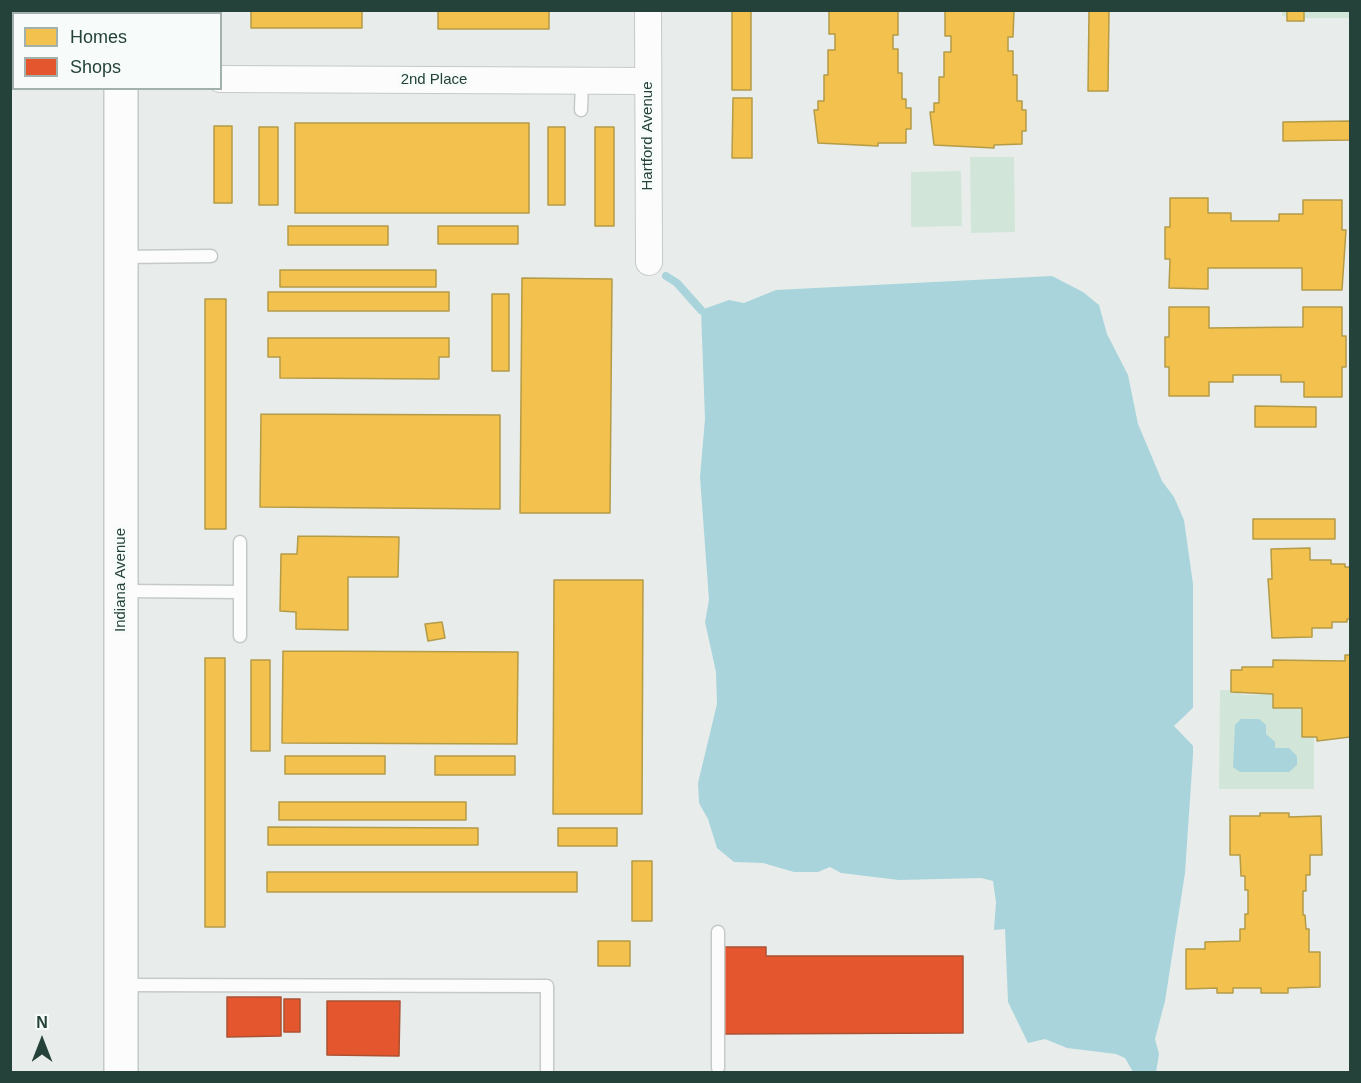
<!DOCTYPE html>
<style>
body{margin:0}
#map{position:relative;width:1361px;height:1083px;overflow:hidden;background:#e8edeb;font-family:Helvetica,sans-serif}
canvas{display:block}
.frame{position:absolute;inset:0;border:12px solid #24423a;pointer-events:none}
.legend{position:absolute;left:12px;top:12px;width:210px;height:78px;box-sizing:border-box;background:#f7fbf9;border:2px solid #a3b1ad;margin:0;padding:8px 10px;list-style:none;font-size:18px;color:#24423a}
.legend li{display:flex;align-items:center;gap:12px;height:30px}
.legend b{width:30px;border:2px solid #a3b1ad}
.north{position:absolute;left:12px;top:1011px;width:60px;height:60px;-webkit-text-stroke:4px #f7fbf9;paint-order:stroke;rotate:0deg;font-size:16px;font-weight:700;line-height:24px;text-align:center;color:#24423a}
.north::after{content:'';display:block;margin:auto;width:21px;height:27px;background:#24423a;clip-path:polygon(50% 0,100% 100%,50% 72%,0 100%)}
</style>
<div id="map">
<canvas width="1361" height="1083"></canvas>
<div class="frame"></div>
<ul class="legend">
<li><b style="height:16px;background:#f2c14e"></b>Homes</li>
<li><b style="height:16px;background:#e4572e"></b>Shops</li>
</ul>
<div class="north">N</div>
</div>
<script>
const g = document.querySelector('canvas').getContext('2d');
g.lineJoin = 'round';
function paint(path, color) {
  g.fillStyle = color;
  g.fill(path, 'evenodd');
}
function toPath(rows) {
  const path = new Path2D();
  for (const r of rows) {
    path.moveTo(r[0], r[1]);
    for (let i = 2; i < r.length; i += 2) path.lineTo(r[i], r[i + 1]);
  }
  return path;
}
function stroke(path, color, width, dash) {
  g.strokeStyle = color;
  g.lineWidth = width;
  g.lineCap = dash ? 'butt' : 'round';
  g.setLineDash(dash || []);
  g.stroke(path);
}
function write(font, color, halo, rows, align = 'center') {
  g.font = font + ' Helvetica,sans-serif';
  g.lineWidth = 6;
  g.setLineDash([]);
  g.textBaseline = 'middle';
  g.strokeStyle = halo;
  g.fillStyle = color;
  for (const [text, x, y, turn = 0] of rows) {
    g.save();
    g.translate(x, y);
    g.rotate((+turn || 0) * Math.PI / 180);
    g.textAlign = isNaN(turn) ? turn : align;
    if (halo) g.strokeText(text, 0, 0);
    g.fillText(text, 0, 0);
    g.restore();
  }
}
paint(toPath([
 [1282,11,1350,11,1350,18,1304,18,1304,21,1287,21,1287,16,1282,16],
 [970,157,1014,157,1015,232,971,233],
 [961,171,962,226,911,227,911,172],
 [1220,690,1231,690,1243,695,1273,694,1273,708,1302,708,1302,736,1314,737,1314,789,1219,789]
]), '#d1e6d8');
paint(toPath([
 [1052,276,1083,292,1099,305,1107,334,1128,375,1138,424,1162,481,1174,497,1184,520,1193,584,1193,755,1185,873,1165,1001,1155,1039,1159,1054,1156,1072,1133,1072,1125,1058,1116,1054,1067,1048,1045,1039,1028,1043,1008,1002,1005,929,994,930,996,902,993,881,981,878,899,880,841,873,830,867,818,872,794,872,763,863,734,862,717,848,708,819,699,803,698,783,717,704,716,672,705,622,709,600,700,477,705,419,701,310,729,300,744,303,776,290],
 [1241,719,1259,719,1266,725,1266,734,1275,742,1275,748,1289,748,1297,756,1297,765,1289,772,1240,772,1233,767,1235,725]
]), '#a9d4db');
paint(toPath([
 [1197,704,1196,749,1174,726]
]), '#e8edeb');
const homes = toPath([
 [251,10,362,10,362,28,251,28,251,10],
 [438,10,549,10,549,29,438,29,438,10],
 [732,10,751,10,751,90,732,90,732,10],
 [829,10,898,10,898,35,893,35,893,49,898,49,898,73,902,73,902,99,906,99,906,108,911,108,911,129,906,129,906,143,878,143,878,146,818,143,814,110,818,110,818,101,824,101,824,75,828,75,828,50,835,50,835,34,829,34,829,10],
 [945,10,1014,10,1013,37,1008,37,1008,51,1013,51,1013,75,1017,75,1017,101,1022,101,1022,110,1026,110,1026,131,1022,131,1022,144,994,145,994,148,934,145,930,112,934,112,934,103,939,103,939,77,944,77,944,52,951,52,951,36,945,36,945,10],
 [1287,10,1304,10,1304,21,1287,21,1287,10],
 [1089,11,1109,11,1108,91,1088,91,1089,11],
 [733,98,752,98,752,158,732,158,733,98],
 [1350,121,1350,140,1283,141,1283,122,1350,121],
 [295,123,529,123,529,213,295,213,295,123],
 [214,126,232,126,232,203,214,203,214,126],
 [259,127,278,127,278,205,259,205,259,127],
 [548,127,565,127,565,205,548,205,548,127],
 [595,127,614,127,614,226,595,226,595,127],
 [1170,198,1208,198,1208,213,1231,213,1231,221,1279,221,1279,214,1303,214,1303,200,1342,200,1342,230,1346,230,1342,290,1302,290,1302,268,1208,268,1208,289,1169,288,1170,259,1165,259,1165,227,1170,227,1170,198],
 [288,226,388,226,388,245,288,245,288,226],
 [438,226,518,226,518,244,438,244,438,226],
 [280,270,436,270,436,287,280,287,280,270],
 [522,278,612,279,610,513,520,513,522,278],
 [268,292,449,292,449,311,268,311,268,292],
 [492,294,509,294,509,371,492,371,492,294],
 [205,299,226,299,226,529,205,529,205,299],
 [1169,307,1209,307,1209,328,1303,327,1303,307,1342,307,1342,336,1346,336,1346,367,1342,367,1342,397,1304,397,1304,382,1281,382,1281,375,1233,375,1233,382,1209,382,1209,396,1169,396,1169,367,1165,367,1165,337,1169,337,1169,307],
 [268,338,449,338,449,357,439,357,439,379,280,378,280,357,268,357,268,338],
 [1255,406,1316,407,1316,427,1255,427,1255,406],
 [261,414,500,415,500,509,260,507,261,414],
 [1253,519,1335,519,1335,539,1253,539,1253,519],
 [298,536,399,537,398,577,348,577,348,630,296,629,296,612,280,611,281,554,297,554,298,536],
 [1310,548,1310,560,1331,560,1331,564,1345,564,1345,567,1350,567,1350,619,1347,619,1347,622,1332,622,1332,628,1312,628,1312,637,1272,638,1268,579,1272,579,1271,549,1310,548],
 [554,580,643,580,642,814,553,814,554,580],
 [442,622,445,638,428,641,425,624,442,622],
 [283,651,518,652,517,744,282,743,283,651],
 [1345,655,1350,655,1350,737,1317,741,1317,737,1302,737,1302,708,1273,708,1273,694,1231,692,1231,670,1242,670,1242,667,1273,667,1273,660,1345,661,1345,655],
 [205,658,225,658,225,927,205,927,205,658],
 [251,660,270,660,270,751,251,751,251,660],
 [285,756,385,756,385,774,285,774,285,756],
 [435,756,515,756,515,775,435,775,435,756],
 [279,802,466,802,466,820,279,820,279,802],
 [1260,813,1289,813,1289,817,1321,816,1322,855,1310,855,1310,875,1306,875,1306,891,1303,891,1303,915,1305,915,1306,929,1309,929,1309,952,1320,952,1320,987,1288,988,1288,993,1261,993,1261,988,1233,988,1233,993,1217,993,1217,988,1186,989,1186,949,1205,949,1205,942,1240,941,1240,929,1245,929,1245,914,1248,914,1248,890,1245,890,1245,876,1241,876,1240,855,1230,855,1230,816,1260,816,1260,813],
 [268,827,478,828,478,845,268,845,268,827],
 [558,828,617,828,617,846,558,846,558,828],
 [632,861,652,861,652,921,632,921,632,861],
 [267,872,577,872,577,892,267,892,267,872],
 [598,941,630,941,630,966,598,966,598,941]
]);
paint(homes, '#f2c14e');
stroke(homes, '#b49b48', 1.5);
const shops = toPath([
 [724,947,766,947,766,956,963,956,963,1033,724,1034,724,947],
 [227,997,281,997,281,1036,227,1037,227,997],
 [284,999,300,999,300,1032,284,1032,284,999],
 [327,1001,400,1001,399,1056,327,1055,327,1001]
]);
paint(shops, '#e4572e');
stroke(shops, '#aa5132', 1.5);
stroke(toPath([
 [666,276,677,283,701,310]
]), '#a9d4db', 8);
const service = toPath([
 [581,110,582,81],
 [122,257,211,256],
 [240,542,240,636],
 [123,591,240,592],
 [718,932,718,1068],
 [122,985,547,986,547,1072]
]);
const minor = toPath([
 [648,10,649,262],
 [220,79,648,81]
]);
const secondary = toPath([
 [122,14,122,10],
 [121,88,121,1072]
]);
stroke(service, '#c5cac8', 15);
stroke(minor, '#c5cac8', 28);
stroke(secondary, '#c3cbc8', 36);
stroke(service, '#fcfcfc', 12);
stroke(minor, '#fcfcfc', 26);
stroke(secondary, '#fcfcfc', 33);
write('15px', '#24423a', '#f7fbf9', [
 ["2nd Place",434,80],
 ["Hartford Avenue",648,136,-90],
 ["Indiana Avenue",121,580,-90]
]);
</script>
